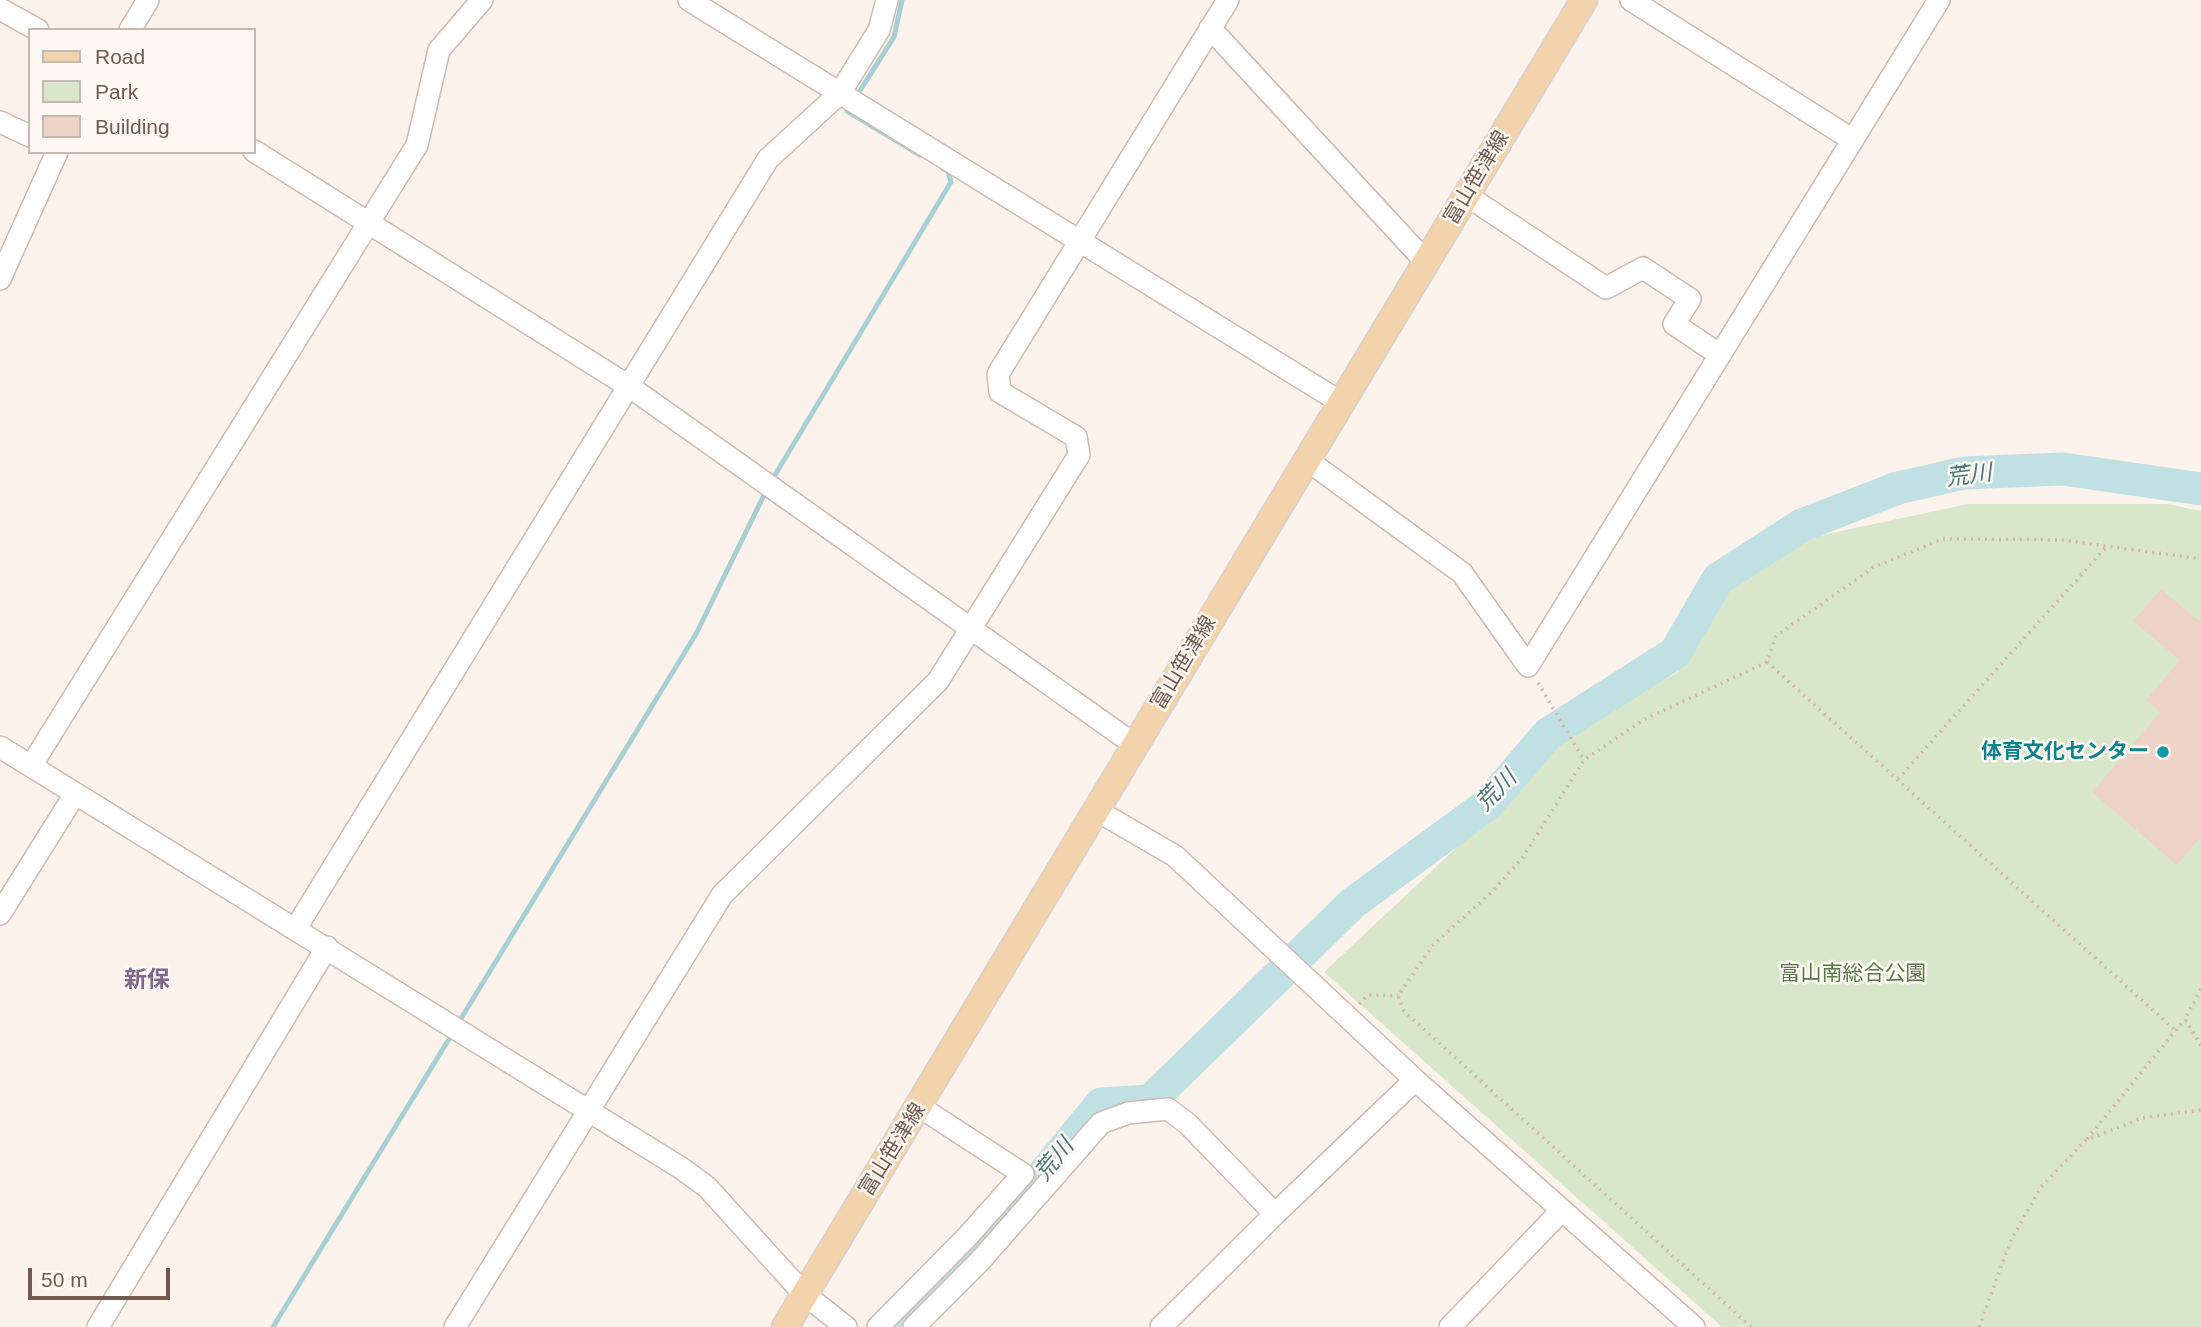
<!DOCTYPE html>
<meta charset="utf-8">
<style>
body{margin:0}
#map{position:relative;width:2201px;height:1327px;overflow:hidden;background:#fbf3eb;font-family:Arial,sans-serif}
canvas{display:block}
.legend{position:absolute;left:28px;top:28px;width:228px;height:126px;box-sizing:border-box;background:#fdf8f1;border:2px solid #c6b9b1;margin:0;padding:9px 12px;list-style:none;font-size:21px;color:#735a50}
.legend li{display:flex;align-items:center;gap:14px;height:35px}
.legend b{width:35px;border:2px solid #c6b9b1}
.scale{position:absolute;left:28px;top:1268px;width:142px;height:32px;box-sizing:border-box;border:4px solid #735a50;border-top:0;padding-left:9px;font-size:21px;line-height:24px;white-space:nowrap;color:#735a50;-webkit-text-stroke:5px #fdf8f1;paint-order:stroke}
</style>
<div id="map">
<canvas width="2201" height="1327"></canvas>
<ul class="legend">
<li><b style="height:9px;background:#f2d3ab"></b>Road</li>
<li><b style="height:19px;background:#d8e7ca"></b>Park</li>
<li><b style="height:19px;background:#edd3c5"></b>Building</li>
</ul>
<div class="scale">50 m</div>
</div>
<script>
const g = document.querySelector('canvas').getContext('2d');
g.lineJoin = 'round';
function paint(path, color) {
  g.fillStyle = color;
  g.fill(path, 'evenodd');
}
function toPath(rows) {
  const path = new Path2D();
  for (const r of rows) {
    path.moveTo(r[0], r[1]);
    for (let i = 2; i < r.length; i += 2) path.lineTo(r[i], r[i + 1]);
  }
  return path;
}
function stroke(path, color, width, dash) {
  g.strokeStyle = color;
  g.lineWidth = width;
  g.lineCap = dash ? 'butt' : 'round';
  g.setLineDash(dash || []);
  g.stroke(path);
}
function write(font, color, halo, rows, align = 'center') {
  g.font = font + ' Arial,"Noto Sans JP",sans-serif';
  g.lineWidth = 5;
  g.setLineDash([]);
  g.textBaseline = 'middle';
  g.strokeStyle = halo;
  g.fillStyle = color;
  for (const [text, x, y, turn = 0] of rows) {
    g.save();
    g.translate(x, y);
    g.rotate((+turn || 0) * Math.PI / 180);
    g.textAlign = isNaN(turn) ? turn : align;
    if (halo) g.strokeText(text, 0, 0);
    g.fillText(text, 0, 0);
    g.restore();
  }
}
paint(toPath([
 [1968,504,2167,504,2201,511,2201,1327,1722,1327,1324,972,1469,836,1552,742,1678,672,1717,593,1813,537]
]), '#d8e7ca');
stroke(toPath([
 [856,97,894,37,902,0],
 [851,105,847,111,920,155],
 [772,480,951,182,948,171,943,169],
 [457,1025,696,634,767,489],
 [273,1327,452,1034]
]), '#a8cfd3', 5);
stroke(toPath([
 [892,1327,1006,1220,1101,1104,1150,1101,1353,903,1488,804,1548,734,1675,653,1718,579,1802,525,1898,488,1964,473,2063,469,2201,489]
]), '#c1e0e3', 33);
paint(toPath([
 [2161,589,2199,621,2201,618,2201,837,2177,865,2092,792,2160,712,2146,700,2180,660,2133,621]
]), '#edd3c5');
const minor = toPath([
 [689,0,1342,403],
 [1631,0,1853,140],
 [0,9,38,30],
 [1210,28,1426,262],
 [130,30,148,0],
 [0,122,30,136],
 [254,151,630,387,1135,745],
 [1466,195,1606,288,1643,268,1690,299,1674,324,1720,355],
 [0,279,57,152],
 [1307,460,1462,573,1528,666,1939,0],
 [0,747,681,1168,707,1187,804,1294,846,1327],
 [31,766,417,145,439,50,482,0],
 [1096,810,1175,856,1415,1080,1694,1327],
 [0,914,75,794],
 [296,928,768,159,840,93,879,30,887,0],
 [1275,1214,1415,1080],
 [98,1327,327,947],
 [455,1327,722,895,938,681,1079,455,1076,437,1000,392,998,374,1228,0],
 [878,1327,967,1237,1023,1174,920,1107],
 [914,1327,979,1262,1101,1123,1128,1113,1168,1109,1188,1124,1275,1214,1161,1327],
 [1450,1327,1561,1211]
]);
const major = toPath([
 [785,1327,1584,0]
]);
stroke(minor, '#ccbbb1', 24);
stroke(major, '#d8d1ce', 29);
stroke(toPath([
 [1767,662,2175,1030],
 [1538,683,1584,760],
 [1898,779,2107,546],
 [2201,989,2185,1019,2201,1046],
 [1359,1004,1368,995,1398,996],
 [2087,1139,2185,1019],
 [1751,1327,1404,1011,1398,996,1433,945,1494,890,1523,857,1584,760,1643,720,1767,662,1776,636,1874,567,1942,539,2063,540,2201,559],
 [1979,1327,2011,1240,2041,1187,2086,1140,2142,1118,2201,1110]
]), '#d2b6a8', 3.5, [2, 5]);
stroke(minor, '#fff', 21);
stroke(major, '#f2d3ab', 26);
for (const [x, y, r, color] of [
 [2163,752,7,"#0f9aa8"]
]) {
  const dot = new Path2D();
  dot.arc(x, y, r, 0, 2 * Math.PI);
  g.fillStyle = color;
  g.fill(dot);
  stroke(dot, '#fdf8f1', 2.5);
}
write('21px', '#735a50', '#fdf8f1', [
 ["富山笹津線",1477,178,-59],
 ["富山笹津線",1184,663,-59],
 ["富山笹津線",893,1150,-58]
]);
write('bold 21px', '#0d838f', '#fdf8f1', [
 ["体育文化センター",2149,752]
], 'right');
write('21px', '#5a7849', '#fdf8f1', [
 ["富山南総合公園",1853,974]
]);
write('italic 23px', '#48777d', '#fdf8f1', [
 ["荒川",1969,476,-7],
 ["荒川",1497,791,-46],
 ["荒川",1055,1160,-51]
]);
write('bold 23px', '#7f688e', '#fdf8f1', [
 ["新保",147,981]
]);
</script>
